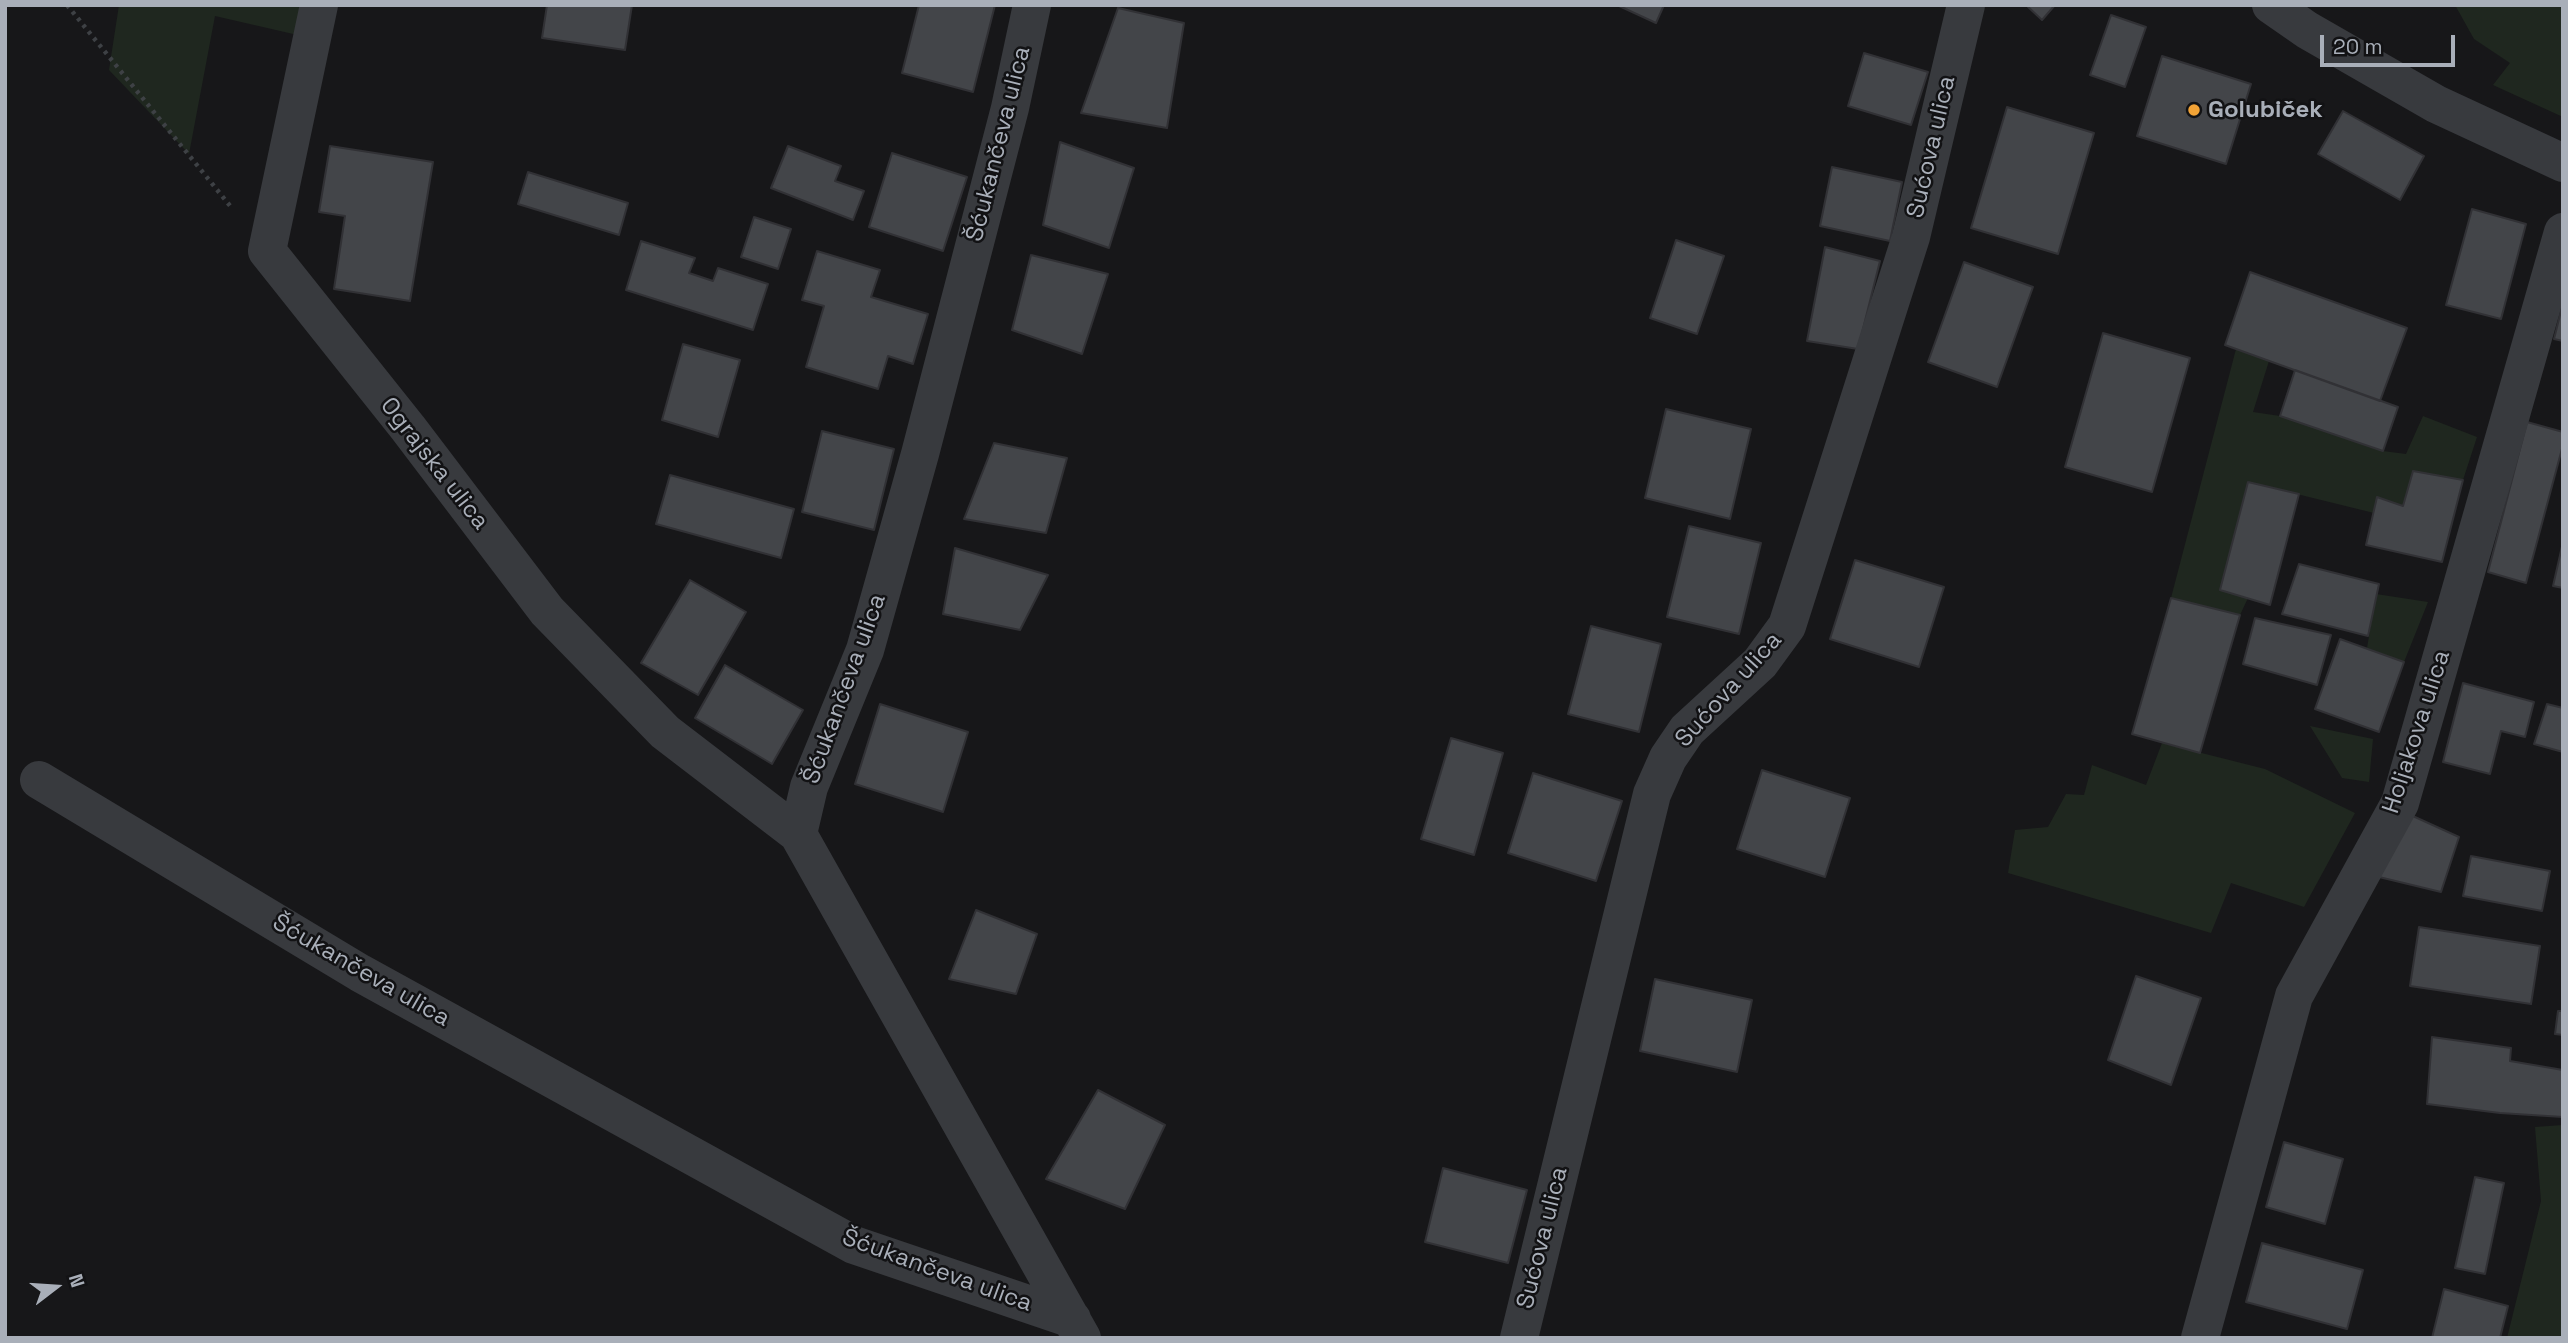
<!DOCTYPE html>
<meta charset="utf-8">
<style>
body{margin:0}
#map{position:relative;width:2568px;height:1343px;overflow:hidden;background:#171719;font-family:"Space Grotesk",sans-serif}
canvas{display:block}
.frame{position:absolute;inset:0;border:7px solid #a9afb9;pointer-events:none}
.north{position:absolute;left:21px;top:1252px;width:70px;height:70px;-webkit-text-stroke:5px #121214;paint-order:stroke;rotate:73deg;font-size:19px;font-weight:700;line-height:28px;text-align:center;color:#a9afb9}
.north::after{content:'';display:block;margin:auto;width:24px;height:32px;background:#a9afb9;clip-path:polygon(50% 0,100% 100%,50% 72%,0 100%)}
.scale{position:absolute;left:2320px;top:35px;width:135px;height:32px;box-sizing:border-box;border:4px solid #a9afb9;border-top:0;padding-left:9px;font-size:21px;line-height:24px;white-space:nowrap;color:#a9afb9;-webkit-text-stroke:5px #121214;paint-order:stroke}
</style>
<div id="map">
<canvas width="2568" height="1343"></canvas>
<div class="frame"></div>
<div class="north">N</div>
<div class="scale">20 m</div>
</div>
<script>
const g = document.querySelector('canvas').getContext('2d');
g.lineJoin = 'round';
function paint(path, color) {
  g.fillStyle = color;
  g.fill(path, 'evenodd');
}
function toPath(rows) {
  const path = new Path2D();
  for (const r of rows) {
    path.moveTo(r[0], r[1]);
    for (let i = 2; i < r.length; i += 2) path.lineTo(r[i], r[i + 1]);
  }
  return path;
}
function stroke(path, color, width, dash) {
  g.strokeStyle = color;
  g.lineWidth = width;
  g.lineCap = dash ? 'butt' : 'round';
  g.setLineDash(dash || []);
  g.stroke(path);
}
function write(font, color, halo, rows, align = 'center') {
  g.font = font + ' "Space Grotesk",sans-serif';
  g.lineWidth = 5;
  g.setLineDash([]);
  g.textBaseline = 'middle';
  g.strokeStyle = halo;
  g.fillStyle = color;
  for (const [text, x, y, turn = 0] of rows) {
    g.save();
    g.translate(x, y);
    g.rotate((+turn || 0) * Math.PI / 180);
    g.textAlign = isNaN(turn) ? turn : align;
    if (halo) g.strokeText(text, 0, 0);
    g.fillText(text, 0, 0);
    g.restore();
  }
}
paint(toPath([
 [119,5,308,5,302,36,215,16,189,154,109,70],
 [2455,5,2563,5,2563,117,2493,85,2510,63,2474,39],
 [2236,349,2269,361,2253,412,2280,416,2383,451,2406,454,2423,416,2477,437,2463,480,2413,471,2403,506,2377,498,2374,513,2248,482,2248,598,2240,615,2171,598],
 [2376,594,2428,602,2404,662,2367,648],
 [2310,726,2373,739,2369,782,2342,778],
 [2162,743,2265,769,2355,813,2304,907,2231,883,2211,933,2008,873,2015,830,2048,827,2066,794,2084,795,2092,765,2146,785],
 [2563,1125,2563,1338,2507,1338,2541,1201,2535,1127]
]), '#1f271f');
const building = toPath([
 [547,5,632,5,625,50,542,38,547,5],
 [919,5,995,5,973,92,902,73,919,5],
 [1617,5,1664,5,1656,23,1617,5],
 [2026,5,2055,5,2042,20,2026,5],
 [1118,8,1184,23,1167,128,1081,113,1118,8],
 [2111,15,2146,27,2125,87,2090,75,2111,15],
 [1864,53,1928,72,1911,125,1848,106,1864,53],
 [2162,56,2251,84,2226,164,2137,136,2162,56],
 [2007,107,2094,133,2058,254,1971,228,2007,107],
 [2343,111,2424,156,2400,200,2318,154,2343,111],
 [1060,142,1134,168,1109,248,1043,225,1060,142],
 [330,146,433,162,410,301,334,289,345,216,319,212,330,146],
 [788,146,841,166,835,181,864,191,853,220,771,188,788,146],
 [892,153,967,177,943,251,869,227,892,153],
 [1832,167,1902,182,1890,241,1820,226,1832,167],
 [528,172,628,203,619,235,518,204,528,172],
 [2472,209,2526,224,2501,319,2446,305,2472,209],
 [754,217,791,229,778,269,741,257,754,217],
 [1676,240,1724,256,1697,334,1650,318,1676,240],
 [641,241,695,258,689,273,713,281,718,268,768,284,753,330,626,290,641,241],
 [1825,247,1880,261,1858,349,1807,341,1825,247],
 [817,251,880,270,871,297,928,314,913,364,888,356,878,389,806,367,824,306,802,300,817,251],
 [1031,255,1108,274,1082,354,1012,330,1031,255],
 [1964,262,2033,287,1997,387,1928,362,1964,262],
 [2250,272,2407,328,2380,401,2225,345,2250,272],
 [2563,303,2563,341,2554,339,2563,303],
 [2103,333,2190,358,2152,492,2065,467,2103,333],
 [683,344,740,360,718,437,662,420,683,344],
 [2295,370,2398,407,2383,451,2280,416,2295,370],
 [1666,409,1751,429,1730,519,1645,498,1666,409],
 [2527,422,2563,432,2563,445,2526,583,2488,572,2527,422],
 [822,431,894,449,874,530,802,512,822,431],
 [994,443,1067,458,1046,533,964,519,994,443],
 [2413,471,2463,480,2442,562,2366,545,2377,497,2403,506,2413,471],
 [670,475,794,509,781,558,656,524,670,475],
 [2248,482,2299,494,2270,605,2220,590,2248,482],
 [1689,526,1761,543,1739,634,1667,617,1689,526],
 [2563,542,2563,588,2553,586,2563,542],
 [955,548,1048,575,1020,630,943,614,955,548],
 [1855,560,1944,587,1919,667,1830,639,1855,560],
 [2299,564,2379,584,2368,636,2282,614,2299,564],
 [690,580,746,612,698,695,641,663,690,580],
 [2171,598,2240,615,2200,753,2132,734,2171,598],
 [2255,618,2331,635,2317,685,2243,664,2255,618],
 [1591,626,1661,644,1639,732,1568,714,1591,626],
 [2340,639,2404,662,2379,732,2315,709,2340,639],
 [725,665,803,710,772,764,695,718,725,665],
 [2463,683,2534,702,2525,737,2501,731,2490,774,2443,762,2463,683],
 [880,704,968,732,943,812,855,784,880,704],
 [2547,704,2563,708,2563,752,2534,744,2547,704],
 [1451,738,1503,753,1474,855,1421,839,1451,738],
 [1762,770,1850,798,1825,877,1737,849,1762,770],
 [1533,773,1622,801,1596,881,1508,853,1533,773],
 [2404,812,2459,837,2441,892,2379,877,2404,812],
 [2471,856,2550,871,2542,911,2463,896,2471,856],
 [976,910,1037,934,1016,994,949,979,976,910],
 [2419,927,2540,946,2531,1004,2410,986,2419,927],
 [2136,976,2201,998,2171,1085,2108,1060,2136,976],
 [1655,979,1752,1000,1737,1072,1640,1051,1655,979],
 [2558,1011,2563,1011,2563,1035,2555,1034,2558,1011],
 [2432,1037,2511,1048,2510,1061,2563,1070,2563,1117,2500,1113,2427,1104,2432,1037],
 [1098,1090,1165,1125,1125,1209,1046,1179,1098,1090],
 [2284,1142,2343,1159,2325,1224,2266,1207,2284,1142],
 [1443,1168,1527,1190,1508,1263,1425,1242,1443,1168],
 [2475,1177,2504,1183,2485,1274,2455,1268,2475,1177],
 [2262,1243,2363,1270,2347,1329,2246,1302,2262,1243],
 [2444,1289,2508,1306,2500,1338,2432,1338,2444,1289]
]);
paint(building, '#434549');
stroke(building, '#313135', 2);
stroke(toPath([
 [67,5,231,207]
]), '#3e4145', 4.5, [3.5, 5]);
stroke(toPath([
 [319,5,267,251,408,428,547,611,665,732,798,834],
 [1032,5,1010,108,920,454,865,650,809,787,798,834,1082,1338],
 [39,780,360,973,854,1245,1072,1319],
 [1519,1338,1652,794,1668,758,1687,730,1760,663,1787,626,1911,237,1966,5],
 [2200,1338,2294,996,2400,803,2563,232]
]), '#383a3e', 38);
stroke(toPath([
 [2271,5,2307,30,2436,104,2563,163]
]), '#383a3e', 38);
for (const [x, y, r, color] of [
 [2194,110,7,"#f2a336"]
]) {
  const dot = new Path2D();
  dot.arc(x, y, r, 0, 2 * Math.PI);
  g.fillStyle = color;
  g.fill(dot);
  stroke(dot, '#121214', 2.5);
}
write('bold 24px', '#a9afb9', '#121214', [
 ["Golubiček",2208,110]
], 'left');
write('24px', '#a9afb9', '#121214', [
 ["Šćukančeva ulica",999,144,-76],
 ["Sućova ulica",1932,147,-77],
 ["Ograjska ulica",434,464,52],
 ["Šćukančeva ulica",845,689,-70],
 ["Sućova ulica",1729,690,-48],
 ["Holjakova ulica",2417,732,-72],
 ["Šćukančeva ulica",361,971,30],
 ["Sućova ulica",1543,1238,-76],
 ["Šćukančeva ulica",937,1271,20]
]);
</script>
